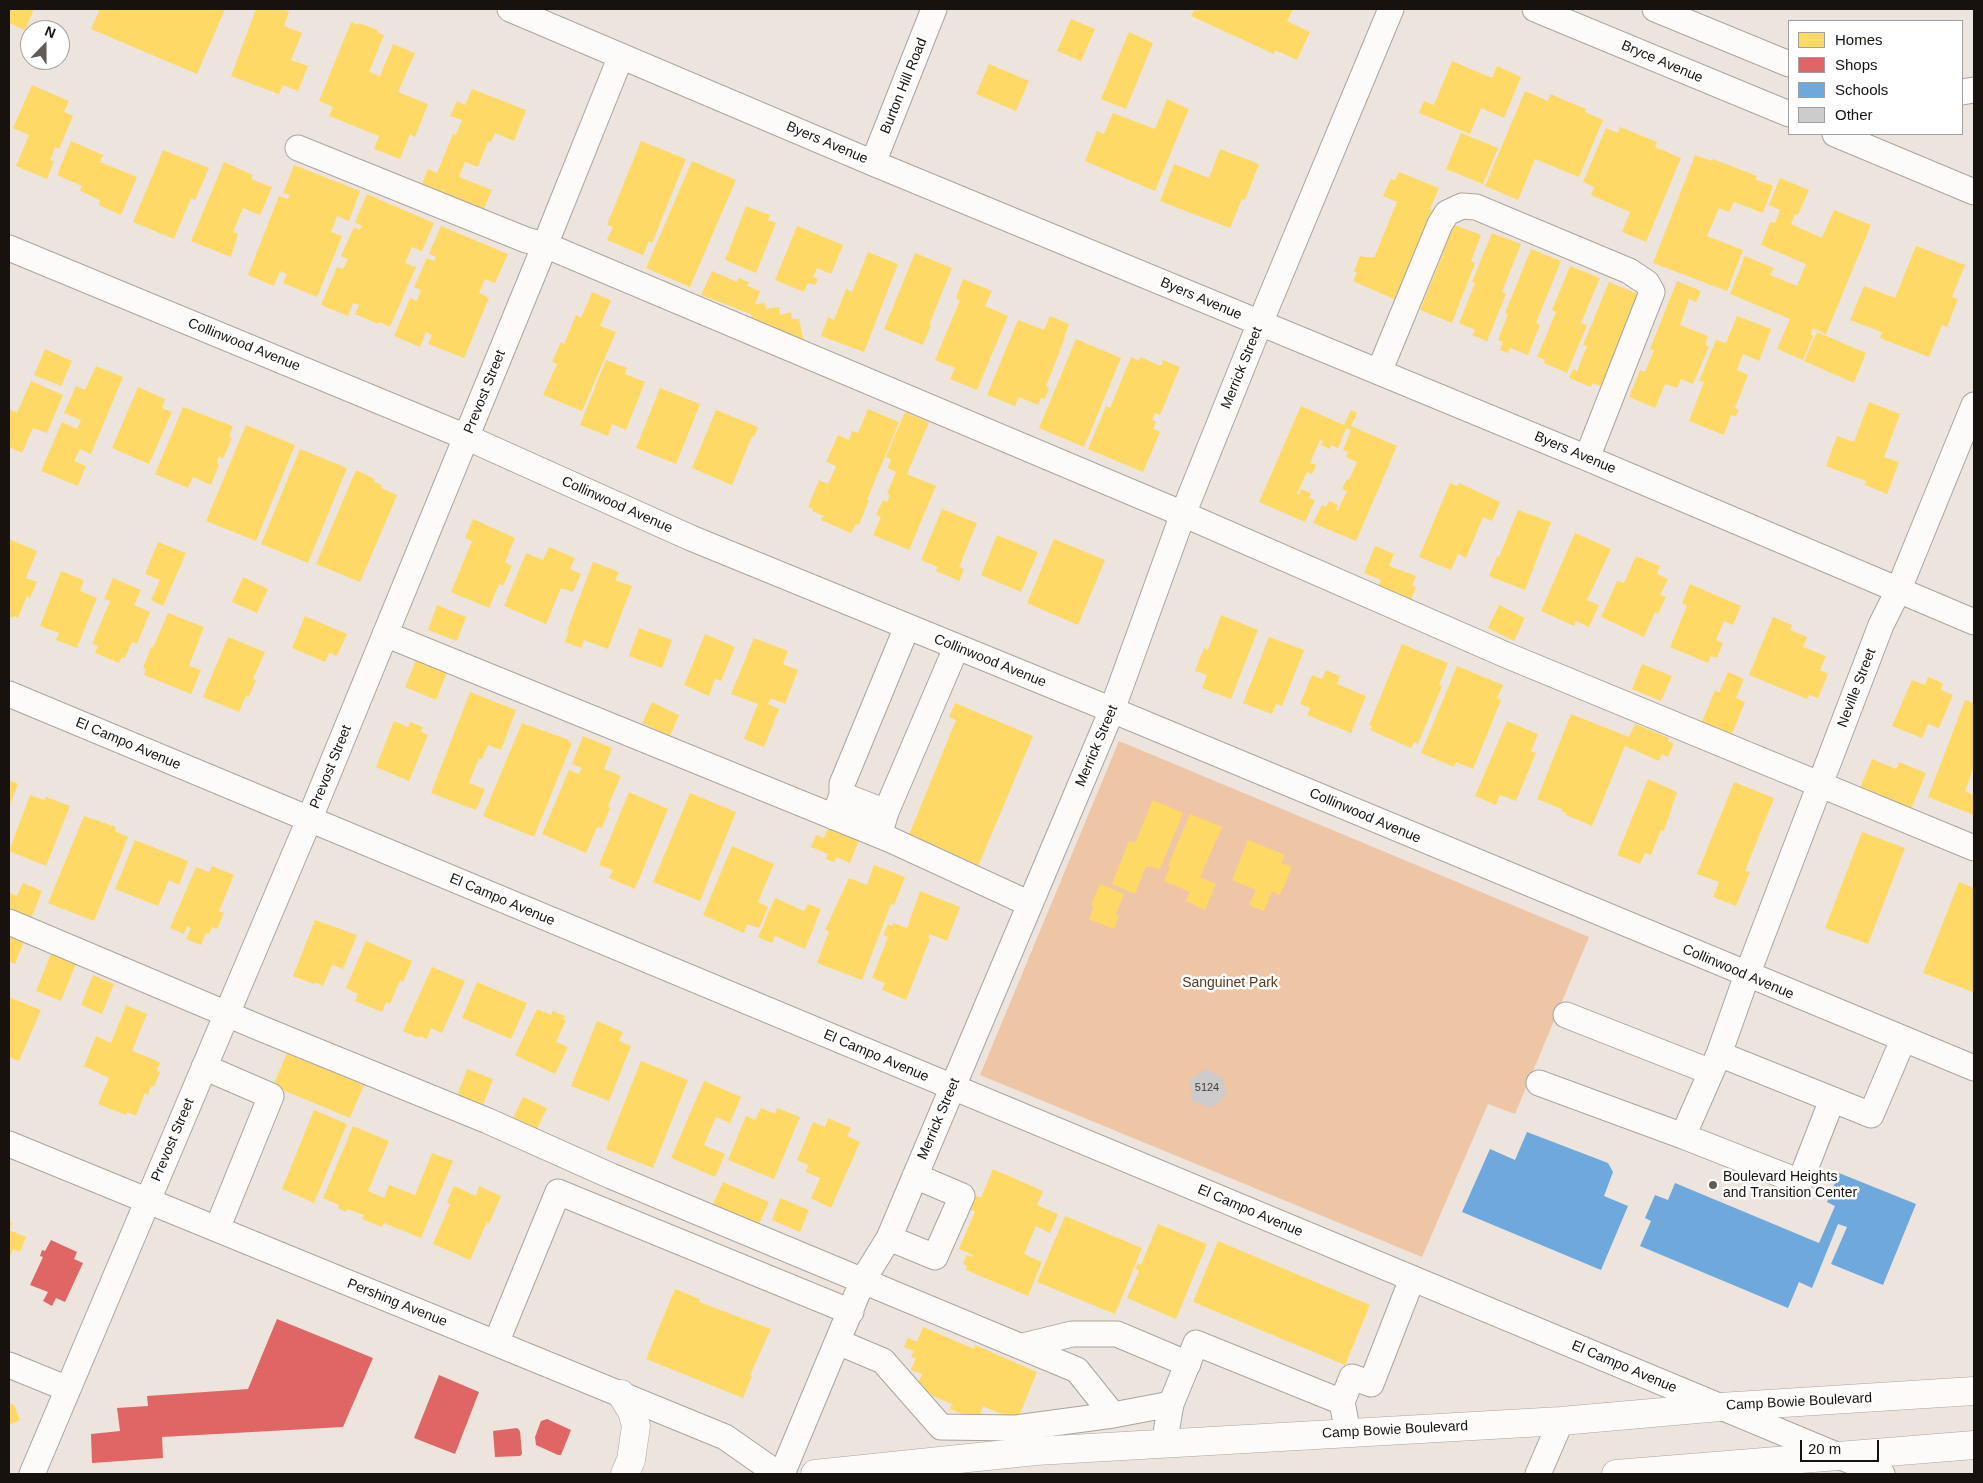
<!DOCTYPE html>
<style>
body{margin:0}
#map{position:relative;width:1983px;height:1483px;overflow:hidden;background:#ede4dd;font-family:Arial,sans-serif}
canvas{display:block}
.frame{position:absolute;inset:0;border:10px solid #17120d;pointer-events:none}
.legend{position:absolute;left:1788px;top:20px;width:175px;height:115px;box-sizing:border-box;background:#fff;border:1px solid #a2a09e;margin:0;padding:6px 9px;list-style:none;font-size:15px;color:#17120d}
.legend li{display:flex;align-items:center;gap:10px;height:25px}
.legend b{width:25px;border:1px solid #a2a09e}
.north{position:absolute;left:20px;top:20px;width:50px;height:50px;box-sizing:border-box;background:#fff;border:1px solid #a2a09e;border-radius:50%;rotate:22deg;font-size:14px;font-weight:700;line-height:20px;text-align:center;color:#17120d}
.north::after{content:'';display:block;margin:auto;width:18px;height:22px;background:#625c56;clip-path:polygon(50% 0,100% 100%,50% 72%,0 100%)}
.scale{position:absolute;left:1800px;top:1440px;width:79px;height:22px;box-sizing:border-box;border:2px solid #17120d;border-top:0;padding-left:6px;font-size:15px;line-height:18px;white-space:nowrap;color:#17120d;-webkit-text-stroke:4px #fff;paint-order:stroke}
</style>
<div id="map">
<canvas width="1983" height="1483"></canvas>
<div class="frame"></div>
<ul class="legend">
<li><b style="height:14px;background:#ffd966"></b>Homes</li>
<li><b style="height:14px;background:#e06666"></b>Shops</li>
<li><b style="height:14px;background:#6fa8dc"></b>Schools</li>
<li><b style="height:14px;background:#cdcbcb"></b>Other</li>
</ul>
<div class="north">N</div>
<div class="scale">20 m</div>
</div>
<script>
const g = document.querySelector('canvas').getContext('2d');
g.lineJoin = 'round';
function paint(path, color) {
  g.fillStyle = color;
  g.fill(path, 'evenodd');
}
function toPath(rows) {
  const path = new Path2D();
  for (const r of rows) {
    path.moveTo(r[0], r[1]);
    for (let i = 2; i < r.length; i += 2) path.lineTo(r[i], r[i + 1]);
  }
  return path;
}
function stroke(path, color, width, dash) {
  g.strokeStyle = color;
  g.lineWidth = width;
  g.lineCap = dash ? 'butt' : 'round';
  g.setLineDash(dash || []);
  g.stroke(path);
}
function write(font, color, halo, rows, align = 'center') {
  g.font = font + ' Arial,sans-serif';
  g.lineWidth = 5;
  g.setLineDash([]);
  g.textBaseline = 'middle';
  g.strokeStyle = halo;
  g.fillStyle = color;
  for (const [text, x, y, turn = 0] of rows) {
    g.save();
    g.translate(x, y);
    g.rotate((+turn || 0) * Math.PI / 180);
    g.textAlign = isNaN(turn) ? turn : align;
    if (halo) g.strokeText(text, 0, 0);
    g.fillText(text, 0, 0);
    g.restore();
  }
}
paint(toPath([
 [1119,741,1589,937,1515,1114,1488,1104,1422,1257,980,1075]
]), '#efc6a5');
paint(toPath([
 [9,9,34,9,25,30,9,23],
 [100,9,225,9,197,74,91,29],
 [256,9,282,9,289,12,284,26,302,33,291,60,308,66,298,91,283,85,279,94,231,76],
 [1195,9,1293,9,1287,21,1310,32,1297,60,1275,50,1274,54,1191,16],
 [1071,19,1095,29,1081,61,1057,51],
 [351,22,358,25,359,23,378,30,377,32,384,35,369,72,380,76,393,44,415,53,398,92,428,104,415,137,410,134,400,159,374,149,379,136,329,116,333,107,319,101],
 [1129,32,1153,43,1126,109,1101,99],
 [1452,61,1492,78,1497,66,1521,77,1504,118,1481,108,1470,134,1419,113,1424,101,1434,105],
 [989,64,1029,81,1016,111,976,94],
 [32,85,69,101,64,112,73,116,59,149,55,147,50,160,54,161,47,179,16,166,29,135,13,128],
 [472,89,526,110,514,141,495,133,491,142,488,141,478,167,465,162,459,177,492,190,481,215,428,194,431,188,422,184,428,169,437,173,453,134,456,135,462,120,450,116,457,101,465,105],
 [1525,91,1548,101,1550,94,1586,109,1585,112,1603,120,1579,177,1535,159,1518,200,1485,186],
 [1167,99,1189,109,1155,191,1085,161,1097,131,1104,134,1113,113,1155,129],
 [1620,127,1657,142,1655,147,1681,158,1646,242,1622,232,1630,212,1591,195,1594,187,1583,182,1606,128,1618,133],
 [1461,133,1498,148,1483,184,1446,169],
 [71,141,103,155,100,162,137,177,121,215,99,205,100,200,80,191,82,186,57,175],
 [641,141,686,159,652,243,649,241,643,255,607,240,613,227,607,225],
 [1220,149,1259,164,1245,200,1242,199,1230,228,1160,201,1174,164,1209,178],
 [163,150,209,168,195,200,191,198,174,239,133,222],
 [1695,155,1712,161,1713,159,1757,176,1755,179,1773,186,1763,213,1734,202,1729,212,1719,208,1707,236,1743,250,1727,291,1653,263],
 [692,161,736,180,690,287,646,268],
 [224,162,253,175,251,179,272,187,260,215,243,208,233,232,238,234,231,257,191,241],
 [294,165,360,191,349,221,337,216,331,232,342,236,317,297,283,283,287,274,280,271,274,286,248,275,279,196,288,199,290,195,283,193],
 [1399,172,1439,188,1430,209,1433,211,1396,300,1353,281,1357,273,1354,271,1360,256,1374,258,1397,202,1383,196,1391,179,1395,180],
 [1780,178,1809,190,1798,215,1795,214,1791,224,1822,238,1834,210,1871,225,1826,334,1813,328,1811,335,1813,336,1803,360,1777,349,1790,319,1730,294,1745,256,1774,268,1770,275,1797,286,1806,264,1761,245,1770,222,1775,223,1780,210,1769,205],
 [367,194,434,223,422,251,412,247,405,263,416,267,390,327,379,322,378,324,355,314,359,305,353,303,348,316,321,305,337,267,343,269,348,259,341,256,354,227,360,230,362,226,355,222],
 [746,206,770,215,768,220,776,223,756,273,725,260],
 [1452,224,1481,235,1471,261,1475,263,1452,323,1420,310,1444,251,1442,250],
 [441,226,508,254,495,283,485,279,479,293,489,298,464,358,428,344,432,335,426,332,420,347,394,336,410,298,417,301,421,290,414,287,427,258,434,261,436,257,429,254],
 [797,226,843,245,831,274,817,268,813,277,818,279,815,285,808,283,804,292,775,280],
 [1492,233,1521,244,1502,292,1506,294,1487,341,1472,335,1475,330,1459,323,1475,283,1472,282],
 [1916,246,1965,265,1952,297,1958,299,1947,327,1942,325,1929,357,1880,338,1882,332,1850,320,1864,286,1895,298],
 [1531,249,1561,261,1536,323,1540,325,1528,355,1510,348,1508,353,1500,350,1503,342,1498,340,1508,314,1505,313],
 [868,252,898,264,864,352,821,336,828,317,834,320,846,289,852,292],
 [915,253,952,268,929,325,931,325,923,345,884,329],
 [1570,266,1600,278,1581,323,1587,325,1567,373,1544,363,1545,360,1537,357,1556,312,1552,310],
 [712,271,737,282,738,278,749,282,747,286,760,291,755,304,765,303,766,309,779,307,780,315,791,312,792,319,799,319,805,348,753,327,751,314,701,295],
 [963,279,992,291,985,306,1008,316,977,390,950,379,955,368,935,360,960,300,956,298],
 [1677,281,1701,291,1696,302,1689,299,1680,325,1708,336,1705,345,1709,346,1693,384,1681,379,1677,388,1665,384,1655,408,1629,397,1640,370,1645,372,1654,350,1650,349],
 [1609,282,1638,294,1613,355,1619,357,1606,388,1592,383,1591,387,1569,378,1573,369,1577,371,1587,346,1583,345],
 [592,292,611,300,600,326,616,332,582,411,543,395,557,364,552,362,561,342,564,344,576,315,581,318],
 [1050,316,1069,324,1064,338,1065,338,1046,386,1049,388,1045,399,1041,398,1038,405,1019,397,1015,406,987,395,1018,320,1044,330],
 [1737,316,1771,329,1759,361,1743,354,1737,370,1748,375,1735,408,1739,410,1736,416,1731,415,1724,435,1689,421,1704,382,1699,381,1716,340,1726,343],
 [1817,332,1866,353,1854,383,1804,361],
 [1076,339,1121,358,1084,447,1039,428],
 [45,349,72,361,61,386,34,375],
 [1131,357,1139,361,1140,357,1161,366,1163,360,1180,367,1160,415,1155,413,1152,420,1156,422,1153,429,1160,432,1143,472,1088,449,1106,406,1110,408],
 [606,360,627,368,625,374,645,382,626,430,612,424,608,436,580,425],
 [96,366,123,377,91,454,80,449,74,461,86,466,78,486,41,471,62,422,77,429,81,420,64,413,76,386,85,390],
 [31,381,63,395,47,433,33,428,22,453,9,447,9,409,17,413],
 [138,387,165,399,162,408,172,412,149,464,112,448],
 [660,388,700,404,676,464,636,448],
 [1869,402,1900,414,1884,457,1899,462,1887,494,1865,485,1866,481,1826,466,1837,436,1854,442],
 [1301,406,1344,425,1351,410,1357,413,1351,426,1397,446,1356,541,1313,523,1322,505,1326,507,1329,501,1338,505,1336,510,1338,510,1347,491,1342,489,1347,479,1349,480,1357,462,1346,457,1348,452,1343,450,1351,430,1346,428,1338,448,1331,445,1330,449,1321,445,1323,441,1320,440,1310,463,1316,465,1312,474,1307,472,1297,494,1299,495,1301,489,1311,493,1309,498,1315,500,1305,522,1259,502],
 [183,407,233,426,229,437,232,438,223,459,219,456,217,463,219,465,211,485,193,477,188,488,155,474],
 [868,409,899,422,867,500,869,500,859,525,856,524,851,533,821,520,822,517,826,517,812,511,813,509,808,507,819,480,828,484,836,466,826,462,838,435,849,440,852,431,858,433],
 [716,410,758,427,754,437,752,436,732,485,692,468],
 [905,412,929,422,907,474,936,486,909,550,873,535,881,517,876,515,883,500,887,502,890,495,887,494,896,472,888,468,891,459,886,457],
 [246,425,295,445,256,541,206,521],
 [300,449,347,468,308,563,261,544],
 [356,470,375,479,374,482,382,485,381,488,397,495,360,582,316,564],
 [1450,483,1458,486,1459,483,1500,502,1492,521,1483,517,1466,558,1458,554,1451,570,1419,557],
 [942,509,977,523,959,567,964,569,959,581,936,571,938,567,921,560],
 [1518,510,1551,522,1525,590,1489,576,1497,556,1499,557],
 [473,519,515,538,505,562,512,566,503,586,499,584,489,608,451,592,472,541,465,538],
 [1575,533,1611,549,1587,600,1599,605,1589,627,1576,621,1574,626,1541,611],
 [997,535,1038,552,1021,592,981,575],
 [9,539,37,551,26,578,37,582,30,598,27,596,18,618,14,616,13,618,9,617],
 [1054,539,1105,560,1078,625,1027,603],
 [158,542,186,553,163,606,151,600,160,580,145,574],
 [1375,546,1394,554,1389,566,1416,576,1412,586,1416,587,1411,600,1378,587,1381,580,1364,573],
 [549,547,575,558,570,569,581,574,573,592,561,588,546,624,504,606,526,553,543,560],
 [1636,556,1660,566,1657,574,1668,579,1660,595,1666,597,1658,614,1655,612,1644,637,1601,617,1617,581,1624,583],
 [593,562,619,572,615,580,632,586,608,649,584,640,581,648,565,642,569,631,567,631],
 [61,571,84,580,80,591,97,598,77,648,56,640,59,633,40,626],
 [243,577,268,589,257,613,232,602],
 [113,578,141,590,134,605,150,612,137,644,132,642,125,658,122,657,119,663,95,653,98,646,92,644,110,601,104,599],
 [1690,584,1741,606,1733,625,1724,621,1716,640,1723,643,1717,658,1711,656,1708,663,1670,647,1687,606,1682,603],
 [437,605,466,617,457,641,428,630],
 [1499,605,1525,618,1514,641,1488,628],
 [168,613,204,627,189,666,201,670,191,694,144,675,146,669,143,668,151,647,153,648],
 [1221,615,1258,630,1231,699,1202,688,1207,675,1195,671,1204,648,1208,650],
 [305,616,347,634,337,656,329,653,325,662,292,648],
 [1773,617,1792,625,1790,630,1807,637,1803,647,1826,656,1820,670,1828,674,1818,698,1809,695,1807,699,1749,675],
 [639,628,672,640,662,668,629,656],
 [705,634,735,647,721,681,715,679,709,696,684,685],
 [228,637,265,652,253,679,256,680,249,697,246,695,239,712,203,697],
 [1269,637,1304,650,1282,706,1276,704,1272,714,1243,703],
 [754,638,788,651,783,664,798,670,785,704,771,698,768,704,779,709,764,747,744,739,758,704,731,694],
 [1402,644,1448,663,1439,685,1442,686,1418,744,1414,742,1411,748,1370,730,1372,726,1369,725],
 [417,658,448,670,436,700,405,687],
 [1642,664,1672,676,1661,701,1632,689],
 [1457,666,1503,685,1497,698,1501,700,1473,769,1456,762,1454,767,1421,753],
 [1326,670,1340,676,1337,684,1366,696,1351,733,1307,715,1310,708,1300,704,1312,675,1322,679],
 [1728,672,1744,679,1736,698,1745,702,1732,734,1702,722,1715,690,1719,693],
 [1928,677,1943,683,1941,690,1953,695,1939,728,1928,724,1922,738,1892,726,1912,680,1925,685],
 [470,692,516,710,501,750,488,745,482,759,479,758,469,783,485,789,476,810,431,793],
 [1965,700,1974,703,1974,766,1965,791,1974,795,1974,815,1928,797],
 [652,702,679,715,670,736,642,723],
 [955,703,1033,736,976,871,906,842,956,720,949,717],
 [1571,714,1629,737,1635,724,1669,738,1668,741,1674,743,1668,757,1662,754,1659,761,1625,746,1592,826,1566,815,1566,813,1561,811,1562,809,1537,799],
 [394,721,408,727,410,722,423,727,421,732,428,735,409,781,376,767],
 [1507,721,1538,734,1531,751,1536,753,1516,801,1500,795,1496,805,1475,796],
 [522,723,569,740,568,741,572,743,534,837,483,816],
 [583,736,612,748,604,769,621,776,608,806,610,808,602,828,597,827,586,853,542,834,569,770,579,774,582,768,572,764],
 [1872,759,1896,769,1899,762,1926,773,1911,809,1860,788],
 [1648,779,1677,792,1664,831,1661,830,1651,855,1645,853,1640,864,1617,855],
 [9,780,18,784,9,807],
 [1734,782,1774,798,1745,871,1750,872,1736,906,1713,897,1719,882,1697,874],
 [629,792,668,809,635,889,609,878,613,870,599,865],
 [690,793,736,812,700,901,653,882],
 [30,795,44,800,46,797,70,806,46,866,9,851],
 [1153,800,1183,813,1160,869,1146,866,1135,894,1112,884,1129,841,1135,843],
 [1190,814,1222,827,1200,877,1216,884,1205,910,1186,901,1190,892,1164,881,1170,867,1168,866],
 [84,816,116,827,115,831,128,837,94,921,48,903],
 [828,828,859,840,850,863,836,857,834,862,826,859,828,854,811,847,816,835,824,838],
 [1862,832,1905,848,1868,944,1825,928],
 [135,840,188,861,179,885,169,880,158,906,115,889],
 [1248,840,1285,855,1281,863,1292,867,1280,895,1272,891,1264,911,1249,905,1256,890,1232,880],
 [732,846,774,864,758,902,768,907,759,928,747,924,744,933,703,915],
 [874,865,905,877,894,905,891,904,862,980,817,963,829,931,825,930,849,878,867,885],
 [212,866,234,875,219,911,224,913,217,929,212,927,209,934,206,933,201,945,186,939,191,928,187,926,184,934,170,928,196,867,209,872],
 [1959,882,1974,888,1973,992,1923,973],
 [23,883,42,891,30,921,19,916,20,912,9,908,9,893,17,896],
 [1100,884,1124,894,1116,914,1119,916,1114,929,1089,919,1094,906,1091,905],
 [920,891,960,907,947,941,930,934,928,938,930,939,906,1000,882,990,885,983,872,978,888,937,883,935,888,924,892,926,893,923,907,928],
 [775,898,804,911,808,904,821,909,805,949,775,936,772,943,758,937],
 [315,920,357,935,343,969,332,965,323,986,315,982,314,984,293,976],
 [9,935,25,939,15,964,9,962],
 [366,941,412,961,403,982,400,980,390,1004,386,1002,382,1012,355,1001,358,994,346,988],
 [52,951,77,961,61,1001,36,991],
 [432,967,465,981,442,1033,431,1028,427,1039,420,1036,419,1038,403,1031],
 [93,975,114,984,102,1014,81,1005],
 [477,982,527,1003,511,1039,462,1018],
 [9,997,41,1010,19,1061,9,1057],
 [126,1005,147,1014,132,1051,160,1062,157,1071,160,1072,154,1087,151,1086,148,1095,145,1093,136,1116,127,1112,126,1115,98,1104,109,1078,84,1066,96,1036,111,1043],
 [537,1009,551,1015,553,1011,565,1016,563,1019,566,1020,556,1042,568,1047,555,1074,515,1055],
 [597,1021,623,1032,619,1041,631,1046,609,1101,571,1086],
 [287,1053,364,1085,350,1118,273,1086],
 [641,1061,688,1080,653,1168,606,1149],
 [467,1069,493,1079,481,1111,455,1102],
 [704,1081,741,1097,730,1123,716,1117,704,1145,725,1154,715,1177,671,1158],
 [523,1097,547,1108,535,1133,511,1122],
 [761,1108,775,1114,777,1108,800,1117,774,1179,728,1160,746,1116,755,1120],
 [314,1110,347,1124,314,1203,282,1189],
 [828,1118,851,1128,847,1136,860,1142,831,1208,811,1198,820,1178,806,1172,808,1165,797,1160,813,1122,825,1127],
 [353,1126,389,1141,368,1191,384,1198,389,1185,415,1195,432,1153,453,1161,421,1238,384,1223,382,1227,362,1219,364,1215,347,1209,346,1212,338,1208,339,1205,323,1198],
 [993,1169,1043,1191,1037,1205,1058,1214,1050,1233,1036,1226,1024,1254,1042,1262,1028,1296,966,1270,967,1266,963,1264,967,1255,972,1257,973,1255,959,1249,975,1211,968,1209,974,1195,981,1198],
 [723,1182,769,1202,757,1228,711,1208],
 [454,1186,476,1196,479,1186,501,1196,489,1224,487,1222,470,1260,433,1244,450,1204,447,1202],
 [780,1198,809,1210,800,1232,772,1220],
 [1065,1216,1142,1248,1115,1314,1037,1282],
 [9,1222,12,1223,9,1230,26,1237,20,1252,13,1249,9,1259],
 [1158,1224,1207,1244,1176,1319,1127,1298,1139,1271,1135,1269,1138,1263,1141,1265],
 [1218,1241,1370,1305,1345,1365,1193,1302],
 [675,1289,700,1299,699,1302,771,1329,750,1375,752,1376,743,1398,646,1359],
 [923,1327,974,1349,975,1345,1037,1372,1017,1421,983,1406,978,1420,950,1409,952,1404,916,1389,922,1374,911,1370,916,1358,911,1357,914,1351,904,1347,908,1338,917,1342],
 [9,1403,14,1405,20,1420,9,1425]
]), '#ffd966');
paint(toPath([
 [51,1240,77,1252,74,1259,83,1263,65,1302,56,1298,52,1306,43,1301,48,1292,30,1285,43,1257,40,1256,42,1250,45,1251],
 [277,1319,373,1358,343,1427,162,1437,163,1458,92,1463,91,1434,120,1431,117,1408,148,1406,147,1396,248,1389],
 [439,1375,479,1392,455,1454,414,1438],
 [547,1419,571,1430,561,1455,558,1455,536,1445,535,1437,541,1421],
 [517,1428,520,1431,522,1454,520,1456,495,1457,493,1431]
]), '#e06666');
paint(toPath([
 [1527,1132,1608,1163,1613,1172,1604,1196,1628,1206,1601,1270,1462,1212,1490,1149,1515,1160],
 [1839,1173,1916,1204,1883,1285,1831,1264,1847,1227,1838,1224,1812,1288,1799,1282,1788,1308,1640,1246,1651,1221,1645,1218,1655,1195,1668,1200,1675,1183,1819,1243,1835,1206,1827,1202]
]), '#6fa8dc');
paint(toPath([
 [1204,1069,1223,1077,1226,1096,1210,1108,1192,1101,1190,1080]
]), '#cdcbcb');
const minor = toPath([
 [510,9,873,163,1587,458,1974,622],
 [1535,9,1789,114],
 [1655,9,1789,64],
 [1962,92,1974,90],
 [1835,134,1974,192],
 [298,148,526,240,545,245,1183,514,1506,655,1974,848],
 [873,163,934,9],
 [9,248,466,437,691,538,1112,710,1974,1068],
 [1379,372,1440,224,1447,213,1462,206,1476,207,1629,271,1647,283,1652,292,1587,458],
 [385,634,891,840,1030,904],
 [9,694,1882,1474],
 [842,795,886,812],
 [834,817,842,795,842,784,907,627],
 [879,835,886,812,956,648],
 [9,922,260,1028,488,1121,611,1176,1077,1370,1113,1415],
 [1566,1015,1711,1072],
 [1903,1040,1871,1115,1719,1054,1747,975,1881,625,1898,591,1974,405],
 [1719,1054,1683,1136,1800,1182,1832,1100],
 [204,1067,271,1096,217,1229],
 [1539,1083,1683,1136],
 [9,1144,725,1437,778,1474],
 [889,1238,935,1257,962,1196,915,1176],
 [838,1342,883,1361,941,1427,1016,1428,1113,1415,1171,1404],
 [496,1343,558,1192,851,1312],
 [1023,1346,1072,1334,1117,1334,1188,1364],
 [9,1365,68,1389],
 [1342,1402,1352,1377,1371,1384,1412,1279],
 [1164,1444,1171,1404,1196,1343,1342,1402,1348,1433],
 [32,1474,309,820,545,245,621,56],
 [782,1474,863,1280,889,1238,1112,710,1183,514,1260,323,1391,9],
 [1538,1474,1561,1421]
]);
const major = toPath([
 [621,1394,632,1411,636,1426,631,1460,625,1474],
 [815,1474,1036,1451,1561,1421,1720,1407,1974,1391],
 [1616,1474,1974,1445]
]);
stroke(minor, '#aaa49e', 27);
stroke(major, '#aaa49e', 29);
stroke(minor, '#fcfbfa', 25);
stroke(major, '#fcfbfa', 28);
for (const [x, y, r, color] of [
 [1713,1185,5,"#625c56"]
]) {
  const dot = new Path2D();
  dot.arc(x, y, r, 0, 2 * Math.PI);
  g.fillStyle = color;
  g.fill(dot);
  stroke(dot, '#fff', 2);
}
write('11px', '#44403c', null, [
 ["5124",1207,1088]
]);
write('14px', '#17120d', '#fff', [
 ["Bryce Avenue",1662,62,23],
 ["Burton Hill Road",904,86,-68],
 ["Byers Avenue",827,143,23],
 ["Byers Avenue",1201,299,23],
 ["Collinwood Avenue",244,345,22],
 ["Merrick Street",1242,368,-68],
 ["Prevost Street",485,392,-68],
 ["Byers Avenue",1575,453,23],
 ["Collinwood Avenue",617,505,24],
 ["Collinwood Avenue",990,661,22],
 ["Neville Street",1857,688,-69],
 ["El Campo Avenue",128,744,23],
 ["Merrick Street",1097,746,-67],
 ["Prevost Street",331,767,-68],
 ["Collinwood Avenue",1365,816,23],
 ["El Campo Avenue",502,900,23],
 ["Collinwood Avenue",1738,972,23],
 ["El Campo Avenue",876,1056,23],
 ["Merrick Street",939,1119,-67],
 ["Prevost Street",173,1140,-67],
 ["El Campo Avenue",1250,1211,23],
 ["Pershing Avenue",397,1303,22],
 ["El Campo Avenue",1624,1367,23],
 ["Camp Bowie Boulevard",1799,1402,-3],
 ["Camp Bowie Boulevard",1395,1430,-3]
]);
write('14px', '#58371c', '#fff', [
 ["Sanguinet Park",1230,983]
]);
write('14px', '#17120d', '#fff', [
 ["Boulevard Heights",1723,1177],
 ["and Transition Center",1723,1193]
], 'left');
</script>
